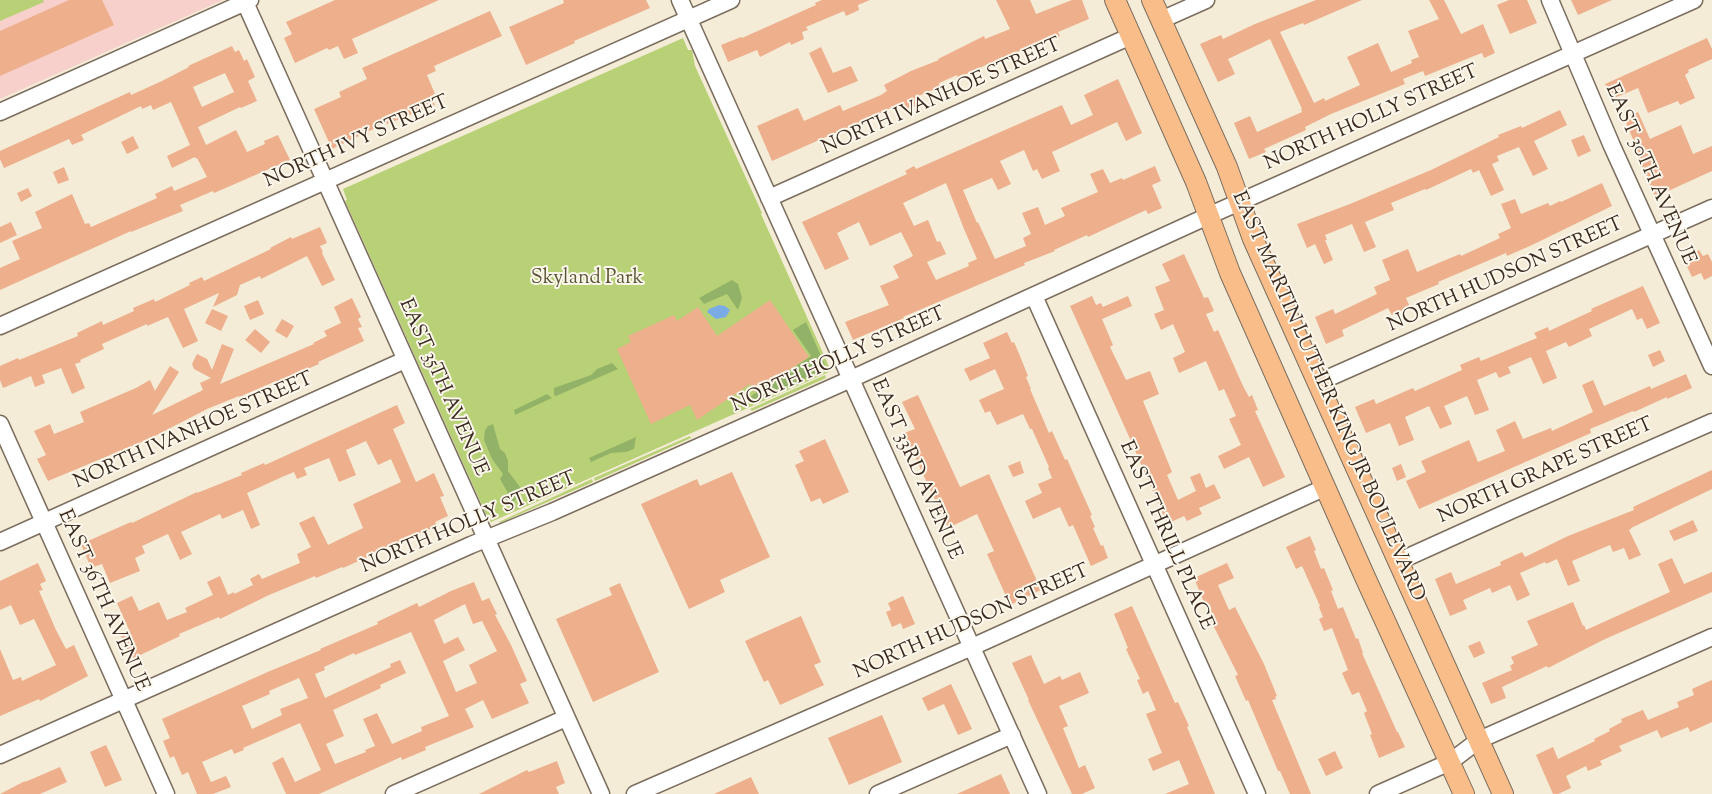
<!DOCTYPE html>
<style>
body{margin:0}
canvas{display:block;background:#f4ecd7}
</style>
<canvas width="1712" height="794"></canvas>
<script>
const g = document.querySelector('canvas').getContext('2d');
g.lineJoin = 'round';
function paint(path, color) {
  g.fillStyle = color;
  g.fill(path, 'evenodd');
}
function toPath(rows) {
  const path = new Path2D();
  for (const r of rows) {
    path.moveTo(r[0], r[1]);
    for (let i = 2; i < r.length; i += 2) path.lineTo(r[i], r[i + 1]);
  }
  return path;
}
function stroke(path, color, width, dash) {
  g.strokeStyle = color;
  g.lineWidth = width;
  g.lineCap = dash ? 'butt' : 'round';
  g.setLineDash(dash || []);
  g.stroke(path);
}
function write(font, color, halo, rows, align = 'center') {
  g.font = font + ' "Sorts Mill Goudy",serif';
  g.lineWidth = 4;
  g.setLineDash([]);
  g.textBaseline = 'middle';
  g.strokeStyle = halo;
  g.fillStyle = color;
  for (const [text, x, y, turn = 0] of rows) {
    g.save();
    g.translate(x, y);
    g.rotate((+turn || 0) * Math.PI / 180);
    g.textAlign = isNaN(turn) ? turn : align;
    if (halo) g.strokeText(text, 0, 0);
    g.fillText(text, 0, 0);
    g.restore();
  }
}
paint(toPath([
 [0,0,223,0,0,99]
]), '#f7d0cb');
paint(toPath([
 [0,0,43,0,44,2,0,21],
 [683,38,688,50,692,50,695,66,762,213,761,214,831,371,491,522,485,512,345,201,347,200,343,189],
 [825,375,826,378,752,411,750,409],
 [690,436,691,438,595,481,594,478],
 [592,479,593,482,500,523,499,522]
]), '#b8d176');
paint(toPath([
 [732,280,738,284,742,298,738,310,727,294,704,304,699,298],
 [806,322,825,365,823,371,754,403,751,396,811,356,793,330],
 [612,363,618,369,556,396,554,395,554,388,591,375,597,369],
 [547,394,552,398,515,415,514,410],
 [493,424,500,449,505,453,508,461,508,471,520,487,518,496,513,503,508,505,505,500,508,493,500,479,503,474,492,459,484,440,485,430,488,426],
 [636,437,634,449,626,452,611,453,591,462,589,458]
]), '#92b367');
paint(toPath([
 [719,305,725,306,730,310,726,317,716,319,707,312,709,309]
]), '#7aabe5');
paint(toPath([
 [69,0,102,0,114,25,0,76,0,31],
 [335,0,439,0,352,39,358,53,344,59,338,46,329,50,327,48,295,63,284,38,292,34,286,22],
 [563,0,646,0,650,8,574,41,575,43,526,65,509,27,564,3],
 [822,0,870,0,858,5,859,10,846,16,844,11,806,27,808,30,802,32,804,39,791,45,790,42,760,57,757,50,728,62,721,45,741,37,742,38,816,5,815,3],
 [996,0,1030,0,1036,14,1072,0,1082,0,1089,19,1058,32,1060,36,1050,41,1048,38,989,65,988,64,958,78,957,75,939,83,940,87,916,97,920,104,905,111,901,103,838,133,837,132,772,161,757,126,798,108,804,121,840,105,843,111,881,95,887,91,884,85,911,71,939,60,938,59,984,36,985,39,1010,29],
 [1316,0,1362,0,1304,25,1303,23,1280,32,1314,103,1324,98,1325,101,1360,85,1347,57,1378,43,1391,72,1412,63,1411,60,1419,57,1408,31,1439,19,1429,0,1444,0,1461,34,1483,24,1495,53,1484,58,1482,53,1474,56,1425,76,1423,71,1403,79,1405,84,1331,114,1305,127,1306,130,1264,149,1266,152,1249,159,1234,123,1250,116,1257,132,1302,112,1301,109,1302,109,1270,39,1228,59,1235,74,1218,82,1200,44,1221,35,1223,39,1255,24],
 [1509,0,1527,0,1537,23,1510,34,1497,5],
 [1571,0,1612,0,1578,15],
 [490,11,502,36,434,66,436,71,427,75,435,94,431,96,435,105,387,124,386,123,332,149,314,109,341,97,339,92,367,79,362,68],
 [1707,38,1712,49,1712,59,1688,70,1689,72,1685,75,1695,98,1680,105,1678,101,1648,113,1638,88,1612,99,1605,84],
 [232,46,235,52,239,50,244,61,247,59,255,77,248,81,257,101,241,108,240,107,198,127,206,145,236,130,247,152,265,144,264,141,278,135,290,160,214,193,213,191,180,205,183,211,131,232,131,231,0,290,0,268,20,259,12,241,42,228,35,212,72,194,85,224,89,223,91,227,157,198,155,194,172,186,174,191,207,177,197,158,196,159,195,157,172,168,167,156,190,145,171,102,153,110,151,105,142,109,141,106,81,135,84,140,72,145,69,139,4,168,0,159,0,151,130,92,131,95,162,81,189,67,188,66],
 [225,73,234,92,202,107,193,87],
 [821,47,833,73,851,66,858,81,828,93,809,53],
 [1118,79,1142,133,1126,141,1117,122,1052,152,1060,171,1042,179,1037,169,1033,171,1024,150,1000,161,1011,184,998,190,992,178,963,190,977,223,978,222,995,259,1026,246,1023,238,1031,234,1022,213,1038,207,1045,225,1065,216,1061,208,1098,192,1090,174,1103,169,1110,183,1122,178,1123,180,1155,166,1161,181,1152,185,1162,208,1148,214,1146,210,1088,237,1087,235,1054,250,1055,251,1024,263,1025,265,903,317,904,318,853,340,845,322,889,305,880,286,899,278,893,266,913,256,901,232,870,246,859,222,837,233,849,259,825,270,802,222,907,174,905,171,914,166,916,169,1062,105,1071,125,1093,115,1084,95],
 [946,183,964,229,977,259,968,263,969,266,936,280,927,262,946,254,940,241,937,242,928,220,914,226,903,203],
 [1560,110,1567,125,1534,141,1548,169,1533,176,1519,147,1497,156,1499,161,1492,164,1504,190,1491,196,1479,170,1473,173,1471,169,1426,190,1425,189,1391,203,1394,210,1365,222,1376,247,1364,252,1352,224,1325,235,1327,240,1325,240,1333,260,1324,264,1315,244,1307,248,1297,224,1350,204,1431,170,1499,137,1498,135,1521,126,1522,128],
 [1638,112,1650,139,1681,125,1693,154,1712,146,1712,171,1655,197,1633,145,1635,144,1624,118],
 [1584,135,1591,151,1578,157,1571,140],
 [133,136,139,148,127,154,121,142],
 [64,167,69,180,58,184,53,172],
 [1602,183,1612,206,1530,246,1507,256,1506,253,1438,282,1439,284,1406,298,1410,307,1392,315,1388,308,1384,310,1342,330,1344,336,1326,344,1315,317,1333,309,1335,314,1377,294,1374,287,1390,280,1382,260,1408,249,1417,272,1460,254,1461,256,1500,238,1498,234,1511,228,1501,204,1515,199,1521,214,1548,203,1550,206,1560,201,1561,202],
 [28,188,32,196,21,202,17,193],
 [11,222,17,235,0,243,0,227],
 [320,227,327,243,320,246,323,252,322,253,335,280,322,286,307,256,261,279,260,276,240,285,237,295,213,307,219,293,184,309,198,341,183,348,168,317,147,326,147,324,102,344,104,349,80,360,81,362,75,364,85,388,72,394,61,368,42,375,45,383,35,387,31,376,3,388,0,380,0,366,18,358,19,360,78,336,77,333,102,321,103,325,134,311,133,308,154,299,155,302,190,285,189,283,202,277,204,281,271,249,270,248,291,237,292,239],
 [1699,250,1703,256,1708,254,1712,262,1712,276,1704,280,1701,273,1692,277,1685,262,1691,259,1689,255],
 [1184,254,1204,298,1208,297,1214,311,1206,314,1214,332,1218,330,1243,386,1249,397,1252,395,1258,410,1255,411,1285,477,1263,487,1249,457,1224,469,1218,456,1241,445,1229,419,1236,416,1224,389,1219,391,1206,361,1179,373,1173,358,1185,352,1173,324,1161,330,1154,314,1164,310,1155,287,1170,281,1162,264],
 [1643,286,1660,323,1647,329,1642,318,1637,320,1632,309,1589,329,1592,336,1569,347,1566,342,1546,351,1557,378,1543,384,1531,357,1508,367,1511,373,1499,378,1496,372,1477,380,1489,410,1475,415,1467,396,1444,406,1452,424,1440,429,1429,406,1405,417,1414,440,1399,446,1390,423,1366,433,1355,407,1374,399,1376,404,1413,388,1415,391,1462,370,1460,365,1479,357,1481,361,1537,338,1534,333,1548,327,1549,331,1592,311,1591,309],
 [1092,296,1096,305,1101,303,1103,307,1128,296,1132,306,1102,319,1113,345,1110,347,1126,380,1150,371,1159,394,1143,401,1172,472,1167,475,1178,500,1196,491,1190,477,1200,473,1206,488,1214,484,1221,498,1199,508,1202,514,1187,521,1184,516,1167,524,1131,441,1070,306],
 [352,298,361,317,358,319,362,327,358,328,364,341,318,362,319,364,277,382,276,381,239,397,239,396,207,409,151,438,48,481,37,459,46,455,34,431,50,424,54,434,84,422,80,412,136,388,150,380,155,391,170,366,179,372,152,415,203,390,200,383,211,378,194,369,192,364,197,354,207,359,212,370,222,344,234,349,220,384,314,344,313,343,327,336,324,331,341,323,334,307],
 [258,300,264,314,250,320,244,306],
 [770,300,809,357,755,392,750,384,697,420,690,405,651,424,617,349,631,342,628,336,674,315,677,321,698,307,717,336],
 [212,309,228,316,221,331,205,323],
 [282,319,294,326,287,338,275,331],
 [255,329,270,342,261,353,245,340],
 [1007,332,1012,343,1014,342,1020,356,1028,376,1026,377,1031,389,1030,389,1049,433,1052,431,1065,460,1067,459,1092,515,1090,516,1095,527,1093,528,1101,546,1103,545,1108,558,1091,566,1073,525,1069,527,1060,507,1033,519,1025,501,1042,493,1038,484,1052,478,1048,468,1049,467,1032,429,1030,429,1023,414,997,425,990,411,985,413,979,400,1004,389,995,369,970,381,964,369,990,358,983,343],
 [1660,350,1665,361,1653,367,1648,355],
 [1686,374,1692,388,1667,399,1667,397,1634,412,1633,411,1590,429,1591,433,1419,509,1406,481,1426,472,1421,461,1469,440,1478,462,1505,451,1496,430,1515,421,1523,439,1551,428,1552,431,1593,412,1582,385,1593,380,1604,406,1650,386,1651,389],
 [918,395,960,487,989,474,1041,590,1010,605,987,554,994,551,977,514,948,528,904,433,915,429,902,402],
 [397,405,405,423,393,429,416,482,434,473,444,496,440,497,448,516,435,522,437,526,410,538,343,568,342,567,316,578,315,576,269,595,220,619,219,617,179,634,180,636,132,659,121,636,130,632,117,603,132,596,139,611,159,602,167,620,187,612,185,608,213,595,207,582,220,576,228,595,234,592,234,594,253,585,250,579,259,574,262,579,300,563,297,554,311,547,299,523,314,516,328,545,363,528,353,504,401,482,391,459,378,465,366,441,346,450,356,475,339,482,329,458,304,468,307,475,297,479,294,472,282,477,247,493,260,525,251,529,243,510,222,519,220,514,181,532,192,554,180,560,168,534,142,546,145,553,135,558,140,571,110,583,102,564,91,568,81,544,131,522,132,523,197,492,197,493,242,475,241,473,264,463,265,465],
 [825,439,849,492,823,504,820,498,811,502,795,465,804,461,799,451],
 [1020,461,1024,473,1013,477,1008,466],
 [1401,464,1406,477,1397,481,1392,468],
 [1712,470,1712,489,1631,528,1631,529,1629,530,1641,555,1629,560,1624,548,1613,552,1610,545,1572,561,1580,581,1568,586,1557,559,1546,564,1545,562,1520,573,1530,595,1517,601,1510,585,1492,593,1490,588,1463,600,1467,609,1450,616,1435,579,1451,572,1456,584,1501,565,1500,562,1522,552,1525,557,1568,536,1634,510,1633,507],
 [732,472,770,557,720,580,725,592,689,609,641,504,697,479,700,486],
 [1693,520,1698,531,1674,541,1669,531],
 [1310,536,1316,550,1314,551,1321,569,1324,568,1333,590,1331,591,1338,609,1343,607,1356,639,1358,638,1363,653,1362,653,1397,732,1398,732,1405,747,1379,758,1370,735,1372,734,1364,713,1367,711,1359,692,1352,695,1342,673,1348,670,1332,628,1324,631,1319,619,1323,617,1319,607,1320,606,1302,566,1296,569,1286,547],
 [1672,558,1684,584,1712,572,1712,592,1603,640,1548,668,1547,666,1502,687,1506,698,1491,704,1482,683,1512,670,1510,666,1514,663,1511,657,1538,645,1527,621,1573,602,1583,626,1584,625,1586,630,1670,592,1658,564],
 [38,563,46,581,40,584,43,590,39,591,56,630,66,649,74,645,88,676,40,701,39,699,0,716,0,649,13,680,21,677,22,681,56,665,34,619,20,625,11,605,0,610,0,581],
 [1227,563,1234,578,1218,585,1229,610,1235,607,1264,664,1277,696,1275,697,1276,699,1272,700,1311,794,1290,794,1280,771,1278,771,1248,700,1246,701,1235,676,1238,675,1207,613,1208,612,1194,578],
 [474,582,482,601,489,598,497,614,495,615,511,645,527,681,520,684,529,703,492,719,483,700,465,709,474,727,425,747,426,750,402,760,401,757,319,794,286,794,272,763,283,757,295,782,321,770,300,723,243,748,244,750,234,754,232,749,202,762,211,782,226,776,231,787,213,794,197,794,188,772,182,775,174,756,170,758,163,741,170,738,162,719,270,671,321,650,320,649,378,624,377,622,417,603,419,607,451,591],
 [465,604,473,624,482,621,497,651,469,665,477,683,456,692,443,661,465,650,458,637,444,644,434,620],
 [411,632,449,716,421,727,422,731,392,744,377,713,363,719,375,746,365,750,366,752,335,764,326,744,344,736,333,710,381,688,380,685,406,673,400,660,390,664,391,667,325,698,315,674,325,670,324,667,354,653,355,655],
 [299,678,308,698,280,709,282,715,252,729,242,706,270,694,269,691],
 [620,583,659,672,593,702,556,619,612,595,609,588],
 [903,596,915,624,903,629,901,623,892,627,886,612,891,610,888,603],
 [1132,606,1175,703,1178,702,1189,726,1187,727,1215,794,1165,794,1189,784,1179,760,1153,771,1148,759,1162,753,1146,714,1156,710,1148,691,1143,694,1137,680,1140,679,1126,649,1128,648,1114,614],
 [801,616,821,662,814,665,824,685,780,705,768,680,764,682,745,641],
 [1480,641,1485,653,1474,658,1468,646],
 [1031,655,1044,684,1060,676,1062,680,1080,672,1089,693,1059,706,1068,726,1063,728,1079,768,1085,765,1095,788,1082,794,1072,794,1028,700,1029,700,1012,663],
 [1712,680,1712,722,1690,732,1688,727,1661,738,1657,730,1619,746,1622,751,1600,761,1602,765,1588,771,1586,766,1566,776,1571,788,1558,794,1553,794,1536,755,1553,747,1558,759,1595,741,1594,739,1610,731,1609,729,1622,722,1621,719,1643,710,1648,720,1679,707,1677,702,1694,695,1692,689],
 [951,684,972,729,958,735,944,704,928,711,922,698],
 [882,715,902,762,849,785,828,738],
 [106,745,122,780,105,787,90,752],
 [1335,751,1343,768,1326,776,1318,759],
 [557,761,565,783,556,787,559,794,479,794,527,770,529,772],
 [60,767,67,782,40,794,0,794,25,781,25,782],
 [1001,774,1010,794,957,794],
 [751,777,759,794,714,794]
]), '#edaf8c');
const minor = toPath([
 [244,0,601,794],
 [680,0,1038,794],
 [1550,0,1612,146,1712,366],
 [1161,20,1206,0],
 [0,112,250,0],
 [769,198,1131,36],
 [1034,296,1257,794],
 [0,326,731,0],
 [1317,383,1712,208],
 [0,424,166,794],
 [0,542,405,360],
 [1397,562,1512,510,1712,422],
 [0,755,471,545,552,512,851,379,1208,216,1694,0],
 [394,794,566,718],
 [635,794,972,647,1326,487],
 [878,794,1012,735],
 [1378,794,1450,762,1479,740,1712,637]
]);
const major = toPath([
 [1115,0,1196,182,1230,273,1365,577,1464,794],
 [1152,0,1227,167,1253,239,1503,794]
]);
stroke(minor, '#7c6e5f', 19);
stroke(major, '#7c6e5f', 22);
stroke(minor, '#fff', 16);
stroke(major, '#f8bd89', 20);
write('20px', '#3b2a1e', '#fbf7ec', [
 ["NORTH IVANHOE STREET",942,98,-24],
 ["NORTH HOLLY STREET",1372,119,-24],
 ["NORTH IVY STREET",357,143,-24],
 ["EAST 30TH AVENUE",1649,175,66],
 ["NORTH HUDSON STREET",1506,276,-24],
 ["NORTH HOLLY STREET",839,361,-24],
 ["EAST 35TH AVENUE",442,388,66],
 ["EAST MARTIN LUTHER KING JR BOULEVARD",1327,397,66],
 ["NORTH IVANHOE STREET",194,432,-24],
 ["EAST 33RD AVENUE",915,470,66],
 ["NORTH GRAPE STREET",1546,472,-24],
 ["NORTH HOLLY STREET",469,524,-23],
 ["EAST THRILL PLACE",1165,536,66],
 ["EAST 36TH AVENUE",102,601,66],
 ["NORTH HUDSON STREET",972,623,-24]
]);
write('20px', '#5a5434', '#fbf7ec', [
 ["Skyland Park",587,280]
]);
</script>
